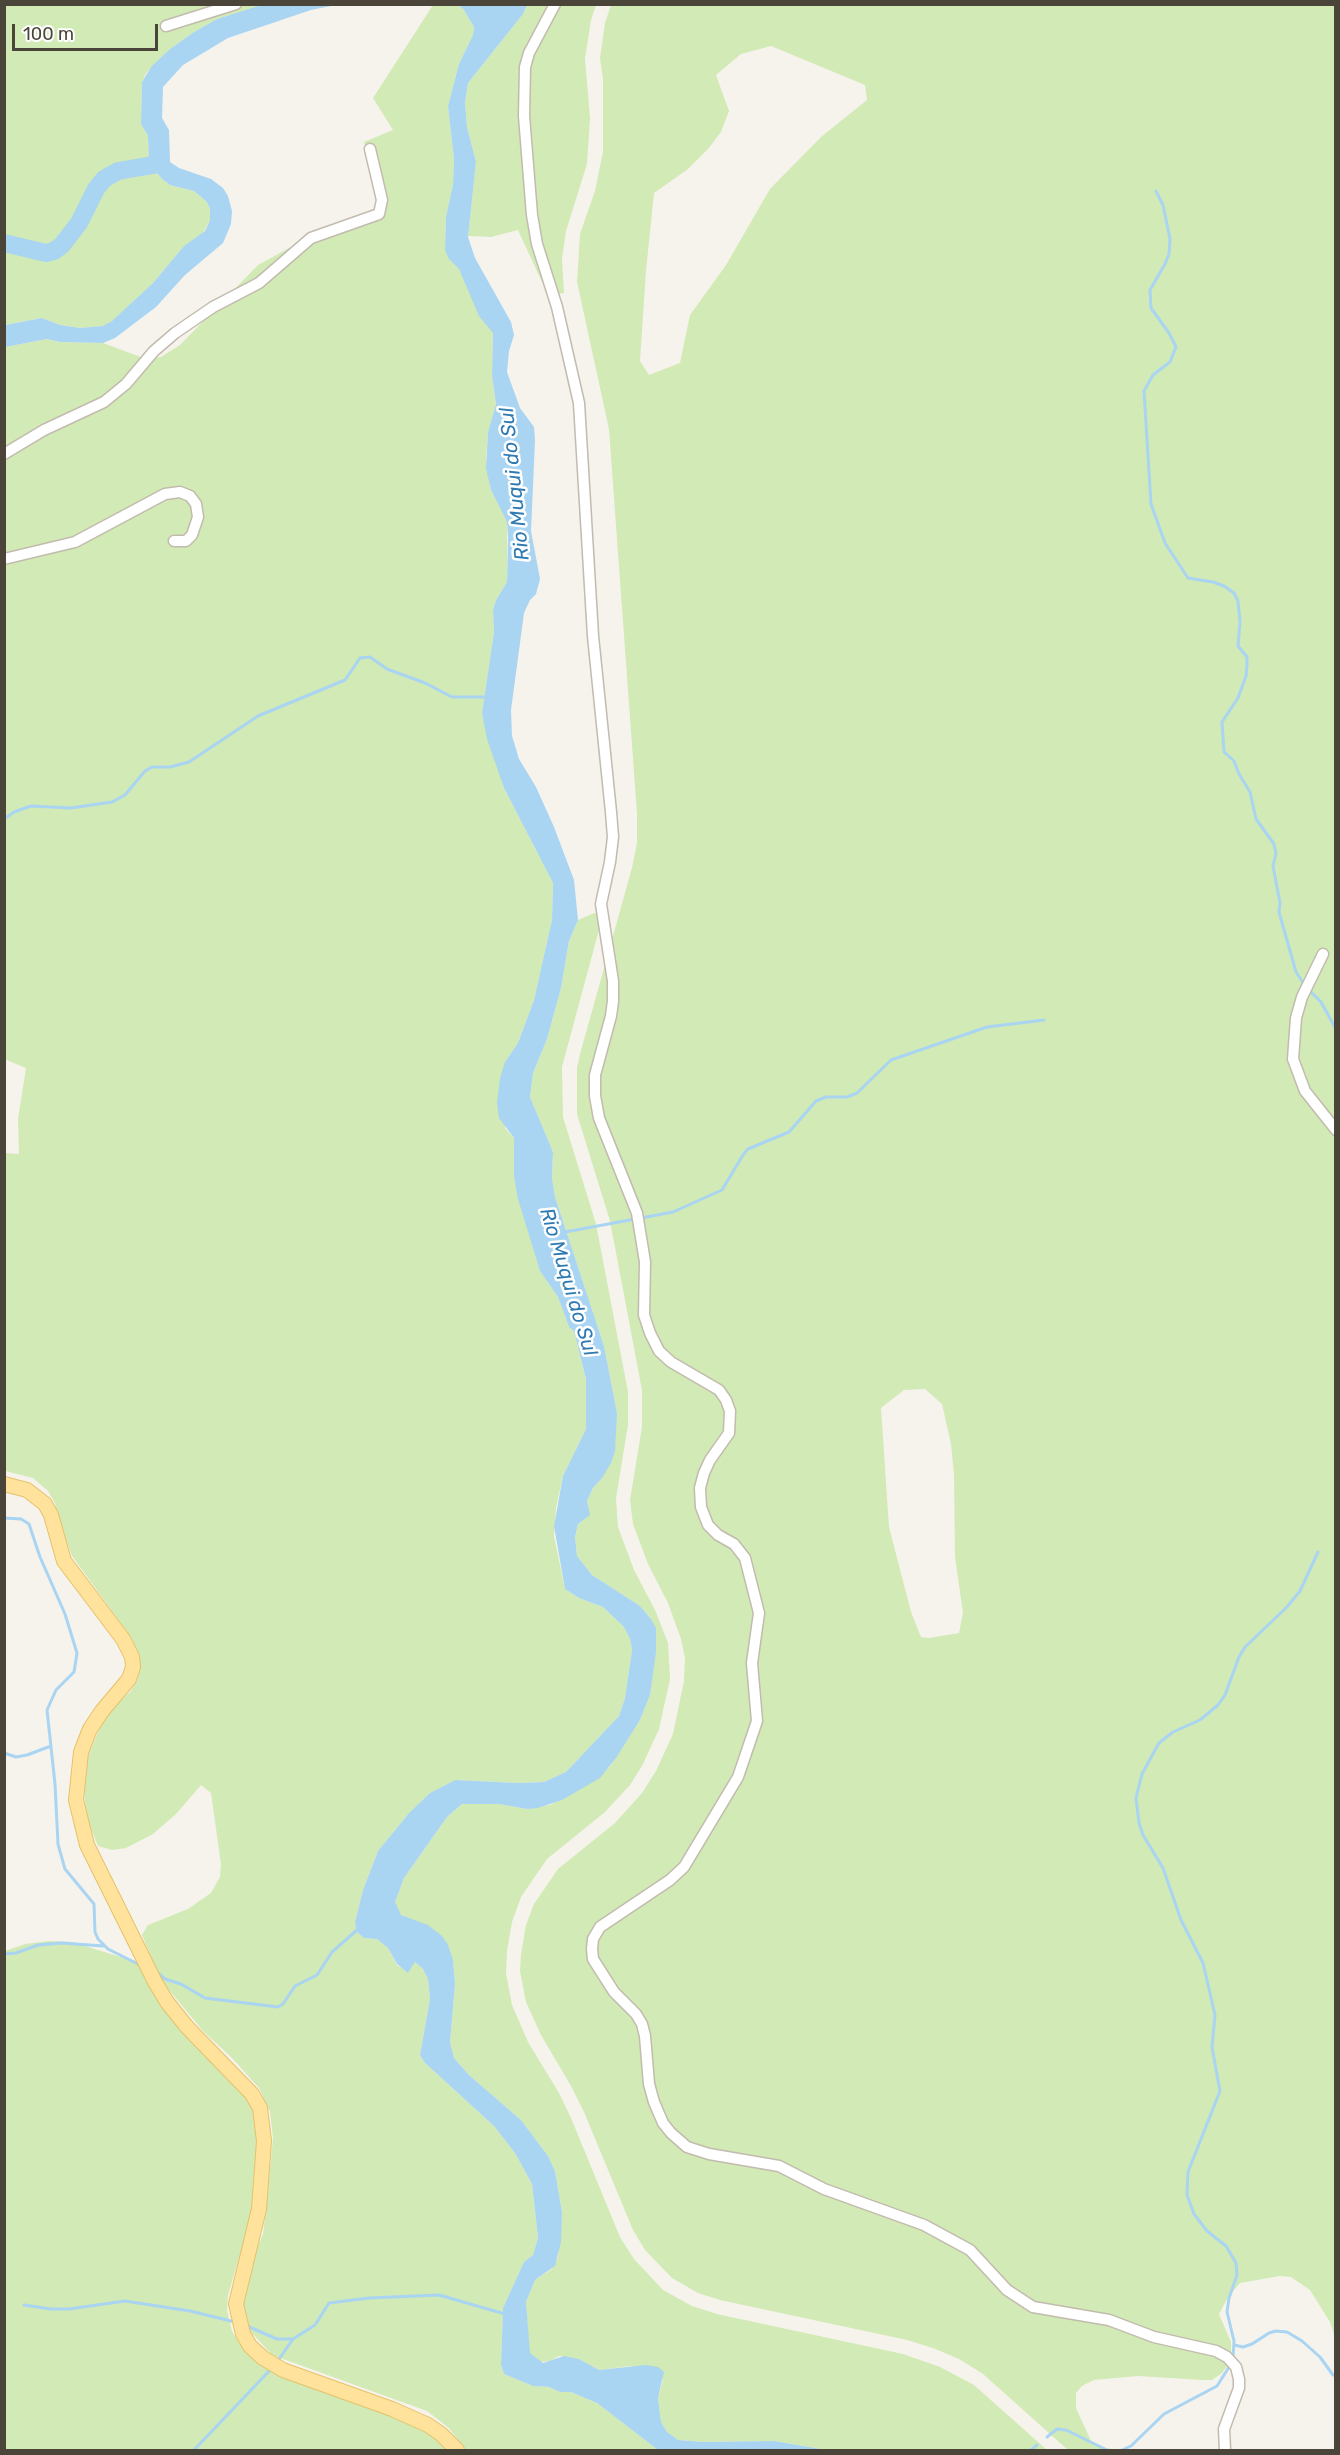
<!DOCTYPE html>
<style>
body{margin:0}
#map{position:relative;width:1340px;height:2455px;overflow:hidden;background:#f6f3ec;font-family:Rubik,sans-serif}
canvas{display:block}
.frame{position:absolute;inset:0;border:6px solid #4b4439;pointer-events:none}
.scale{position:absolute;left:12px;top:24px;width:146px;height:27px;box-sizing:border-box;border:3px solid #4b4439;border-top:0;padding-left:8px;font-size:18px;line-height:21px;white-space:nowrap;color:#4b4439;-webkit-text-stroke:4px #fff;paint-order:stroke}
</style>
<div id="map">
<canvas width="1340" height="2455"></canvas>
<div class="frame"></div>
<div class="scale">100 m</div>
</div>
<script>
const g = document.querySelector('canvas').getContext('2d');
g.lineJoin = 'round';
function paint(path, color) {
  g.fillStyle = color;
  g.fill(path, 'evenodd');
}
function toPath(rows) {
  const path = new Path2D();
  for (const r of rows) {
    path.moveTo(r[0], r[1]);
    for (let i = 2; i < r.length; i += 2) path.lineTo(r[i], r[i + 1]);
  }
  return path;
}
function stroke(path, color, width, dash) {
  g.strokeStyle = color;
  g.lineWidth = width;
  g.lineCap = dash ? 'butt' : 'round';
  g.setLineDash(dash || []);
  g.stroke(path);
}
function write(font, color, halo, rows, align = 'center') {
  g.font = font + ' Rubik,sans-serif';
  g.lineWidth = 5;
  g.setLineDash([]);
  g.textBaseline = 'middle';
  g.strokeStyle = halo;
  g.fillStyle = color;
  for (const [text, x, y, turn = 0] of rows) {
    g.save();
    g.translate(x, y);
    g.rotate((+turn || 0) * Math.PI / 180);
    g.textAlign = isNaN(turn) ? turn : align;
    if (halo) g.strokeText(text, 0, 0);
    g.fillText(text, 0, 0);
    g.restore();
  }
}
paint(toPath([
 [4,5,265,5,217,19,194,32,170,49,146,73,142,82,141,124,148,136,149,163,162,179,170,185,194,191,207,202,210,209,210,220,203,233,184,246,153,283,115,319,104,326,80,328,60,325,42,318,5,325],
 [433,5,458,5,464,10,474,27,473,35,459,64,448,106,454,159,453,184,446,217,445,250,459,269,493,332,492,376,496,404,488,432,486,459,491,490,507,522,507,582,496,600,493,610,494,632,482,714,504,788,553,883,552,920,534,1000,518,1043,505,1062,505,1128,514,1138,514,1176,540,1271,558,1297,569,1327,574,1331,586,1379,586,1429,563,1476,556,1508,554,1536,565,1589,579,1598,603,1607,624,1627,630,1639,632,1650,625,1698,619,1716,566,1772,544,1782,518,1783,455,1780,430,1793,409,1813,378,1851,363,1890,355,1922,356,1931,364,1938,377,1939,388,1948,397,1965,408,1972,415,1962,423,1969,428,1979,430,1999,420,2055,425,2063,494,2126,515,2153,532,2184,538,2238,533,2255,524,2262,503,2308,501,2365,504,2374,533,2386,549,2387,560,2392,571,2392,597,2403,658,2450,466,2450,449,2428,427,2411,272,2355,254,2335,247,2331,240,2312,255,2253,263,2234,266,2210,273,2138,270,2112,259,2088,232,2058,203,2031,160,1979,142,1935,148,1925,188,1909,211,1893,220,1877,221,1864,211,1793,201,1785,176,1814,153,1834,126,1848,112,1850,98,1846,90,1826,85,1803,84,1780,88,1756,102,1723,114,1706,130,1692,137,1681,140,1668,139,1655,131,1637,72,1556,58,1519,55,1503,48,1491,33,1478,5,1471,5,1153,19,1154,18,1119,26,1068,4,1059,5,347,47,339,60,342,103,343,146,359,161,357,180,345,258,265,309,237,382,214,364,142,393,130,373,98],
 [527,5,596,5,591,20,585,58,590,119,587,164,566,231,562,259,564,293,548,295,518,230,491,237,468,236,476,162,467,127,465,103,468,83,523,14],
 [611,5,1335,5,1335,2337,1330,2322,1310,2290,1291,2277,1280,2276,1240,2283,1228,2297,1219,2314,1231,2342,1231,2361,1222,2373,1212,2380,1203,2380,1138,2376,1094,2380,1082,2386,1076,2393,1076,2408,1091,2441,1102,2448,1123,2450,1068,2450,983,2374,959,2359,933,2348,907,2340,720,2300,698,2293,672,2278,645,2250,633,2230,584,2112,571,2086,541,2035,526,2002,520,1971,521,1954,526,1925,534,1904,558,1869,615,1823,642,1793,656,1771,673,1734,684,1681,685,1658,681,1639,668,1603,648,1564,633,1524,630,1500,642,1427,642,1390,610,1221,577,1114,577,1068,580,1054,632,868,637,843,637,814,609,429,577,282,580,234,595,191,603,152,603,79,600,58,605,23],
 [771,46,865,85,867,100,821,137,770,189,726,265,690,315,680,363,649,375,640,361,646,271,654,193,688,169,708,149,721,132,729,111,716,75,741,54],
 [925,1389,942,1404,951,1444,954,1475,955,1557,963,1613,959,1633,929,1638,921,1637,911,1612,889,1527,881,1408,904,1390],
 [594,913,603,915,562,1067,563,1117,596,1224,628,1392,628,1425,616,1498,618,1527,634,1570,655,1610,668,1643,670,1679,659,1729,643,1764,630,1785,605,1812,547,1859,521,1897,512,1922,507,1951,506,1973,512,2005,528,2042,559,2093,571,2118,620,2237,634,2259,663,2290,692,2306,717,2314,903,2354,940,2367,974,2385,1047,2450,827,2450,774,2441,703,2442,678,2440,667,2432,661,2422,658,2398,663,2380,632,2366,599,2370,579,2359,559,2356,550,2361,541,2362,529,2353,526,2302,535,2280,552,2269,558,2257,562,2212,555,2171,548,2156,521,2120,469,2075,454,2058,450,2042,455,1984,453,1960,422,1923,415,1922,398,1913,395,1902,404,1878,447,1817,462,1804,467,1803,499,1804,527,1809,550,1805,599,1778,611,1765,640,1720,650,1695,655,1652,650,1618,640,1606,592,1575,577,1556,575,1537,578,1524,589,1515,587,1501,593,1488,602,1478,617,1413,604,1346,555,1197,552,1178,553,1152,530,1097,533,1073,547,1039,561,988,569,941,578,920],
 [49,1941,72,1942,140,1963,149,1985,163,2004,249,2095,259,2120,254,2208,228,2295,227,2310,232,2331,239,2343,253,2357,415,2419,453,2450,5,2450,5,1951,25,1944]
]), '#d2eab5');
paint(toPath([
 [265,4,336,5,311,10,228,38,183,65,163,87,162,118,169,130,170,162,179,168,211,179,223,188,228,196,232,211,231,224,223,243,185,275,156,307,115,338,103,343,60,342,47,339,5,347,5,325,42,318,60,325,80,328,103,326,112,321,153,283,184,246,205,231,210,220,210,209,207,202,194,191,170,185,162,179,149,163,148,136,141,124,142,82,151,67,170,49,194,32,217,19],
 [458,5,527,5,523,14,468,83,465,103,467,127,476,162,468,237,475,258,511,322,514,335,509,351,507,372,520,408,534,427,535,440,531,531,540,579,536,594,530,600,524,613,511,710,512,736,519,759,536,787,554,827,574,880,578,920,569,941,561,988,547,1039,533,1073,530,1097,553,1152,552,1178,555,1197,604,1346,617,1413,615,1451,611,1463,602,1478,593,1488,587,1501,590,1515,578,1524,575,1537,577,1556,592,1575,640,1606,651,1619,656,1628,656,1652,650,1695,640,1720,616,1758,600,1778,562,1800,538,1808,527,1809,499,1804,462,1804,447,1817,404,1878,395,1902,401,1915,428,1925,442,1936,448,1945,453,1960,455,1984,450,2042,454,2058,469,2075,521,2120,548,2156,555,2171,562,2212,561,2242,555,2266,535,2280,526,2302,530,2353,543,2363,564,2356,579,2359,599,2370,646,2365,658,2367,664,2372,658,2398,661,2422,667,2432,678,2440,703,2442,774,2441,827,2450,658,2450,597,2403,571,2392,560,2392,549,2387,533,2386,504,2374,501,2365,503,2308,524,2262,533,2255,538,2238,532,2184,515,2153,494,2126,425,2063,420,2055,430,1999,428,1979,423,1969,415,1962,408,1973,397,1964,388,1948,377,1939,364,1938,356,1931,355,1922,363,1890,378,1851,409,1813,430,1793,455,1780,518,1783,544,1782,566,1772,619,1716,625,1698,632,1650,630,1639,624,1627,603,1607,579,1598,565,1589,554,1526,563,1476,586,1429,586,1379,574,1331,569,1327,558,1297,540,1271,518,1199,514,1176,514,1138,499,1118,497,1103,500,1078,505,1062,518,1043,534,1000,552,920,553,883,504,788,487,739,482,713,494,632,493,610,496,600,507,582,508,537,507,522,491,490,486,468,488,432,496,404,492,376,493,333,479,316,459,269,449,259,445,250,446,217,453,184,454,159,448,106,459,64,473,35,474,27,464,10]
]), '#a9d4f2');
stroke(toPath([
 [1156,191,1163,205,1170,239,1169,254,1165,264,1150,290,1151,308,1169,333,1176,347,1170,362,1153,375,1144,391,1151,504,1165,543,1188,578,1213,582,1224,586,1234,593,1238,601,1240,622,1238,646,1247,657,1247,665,1246,676,1238,698,1222,722,1224,752,1234,761,1239,774,1250,792,1256,819,1274,844,1276,854,1273,866,1280,903,1279,912,1296,972,1304,984],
 [4,819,14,812,31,806,71,808,112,802,125,795,145,771,152,767,170,767,189,762,258,716,345,680,360,658,370,657,387,669,425,683,452,697,486,697],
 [1308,989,1321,1002,1336,1029],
 [641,1218,673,1212,722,1190,743,1155,748,1149,789,1132,816,1101,826,1097,847,1097,857,1093,891,1060,987,1027,1044,1020],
 [565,1232,635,1219],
 [4,1518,21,1519,29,1524,40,1557,65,1614,77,1653,74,1672,56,1690,47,1710,55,1784,58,1844,61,1855,65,1869,94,1904,95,1932,98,1939,108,1949,140,1965],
 [4,1753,16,1757,27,1755,51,1746],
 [4,1954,16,1953,38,1945,62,1943,103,1946],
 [157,1972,165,1979,181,1984,205,1998,278,2007,283,2004,295,1986,317,1975,332,1952,357,1930],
 [24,2305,51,2309,69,2309,125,2301,190,2311,235,2322],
 [247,2326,277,2339,293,2339,315,2325,329,2303,369,2298,439,2295,505,2314],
 [1234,2345,1243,2347,1252,2344,1269,2333,1276,2331,1287,2332,1302,2341,1320,2357,1333,2375],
 [1233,2358,1234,2341,1227,2312,1229,2298,1237,2275,1236,2263,1226,2246,1207,2231,1194,2214,1187,2195,1188,2172,1220,2091,1212,2047,1215,2015,1203,1963,1181,1920,1163,1868,1143,1835,1139,1823,1136,1798,1142,1774,1159,1743,1173,1732,1200,1720,1218,1705,1225,1695,1239,1657,1245,1647,1287,1607,1300,1591,1318,1552],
 [277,2362,293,2339],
 [1047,2437,1057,2429,1066,2430,1107,2450],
 [194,2450,271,2369],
 [1031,2450,1037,2445],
 [1122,2450,1131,2446,1164,2414,1217,2386,1231,2364]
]), '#a9d4f2', 3);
stroke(toPath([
 [4,243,46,253,54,251,62,245,79,223,96,189,104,179,118,171,159,164]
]), '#a9d4f2', 18);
const minor = toPath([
 [555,4,529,53,525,67,524,116,532,215,537,244,557,307,579,403,593,636,611,812,613,837,610,862,601,904,613,981,613,1001,611,1016,595,1075,595,1096,599,1118,637,1213,645,1262,644,1315,650,1333,659,1351,671,1362,719,1390,726,1400,730,1411,729,1433,710,1460,704,1473,700,1488,701,1507,708,1525,718,1535,734,1544,745,1558,759,1613,752,1663,757,1721,738,1777,684,1867,670,1880,600,1927,593,1939,592,1949,593,1959,614,1992,636,2014,642,2024,645,2036,649,2084,654,2102,663,2123,671,2133,687,2147,709,2154,779,2166,824,2189,924,2225,970,2250,1007,2290,1033,2307,1109,2320,1154,2337,1216,2351,1227,2357,1236,2367,1239,2379,1239,2388,1224,2429,1225,2450],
 [166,26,236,4],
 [4,454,44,430,104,402,126,384,154,351,175,333,213,307,259,283,311,238,379,214,382,200,370,149],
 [4,559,75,542,165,494,180,492,190,496,196,504,198,517,192,535,186,541,174,541],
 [1323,954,1302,997,1296,1018,1293,1059,1305,1091,1336,1130]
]);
const major = toPath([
 [4,1484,27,1490,45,1504,51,1515,64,1561,123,1639,132,1657,133,1667,129,1679,102,1711,90,1729,81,1752,76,1800,87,1845,155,1982,167,2002,187,2027,252,2094,260,2108,264,2141,259,2209,236,2304,243,2334,250,2346,263,2358,283,2370,392,2409,428,2425,441,2434,457,2450]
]);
stroke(minor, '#c2bbae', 13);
stroke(major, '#e6c16a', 16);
stroke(minor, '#fff', 10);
stroke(major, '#ffe39c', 14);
write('italic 20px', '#2e7ab2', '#fff', [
 ["Rio Muqui do Sul",515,484,-96],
 ["Rio Muqui do Sul",568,1282,73]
]);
</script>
